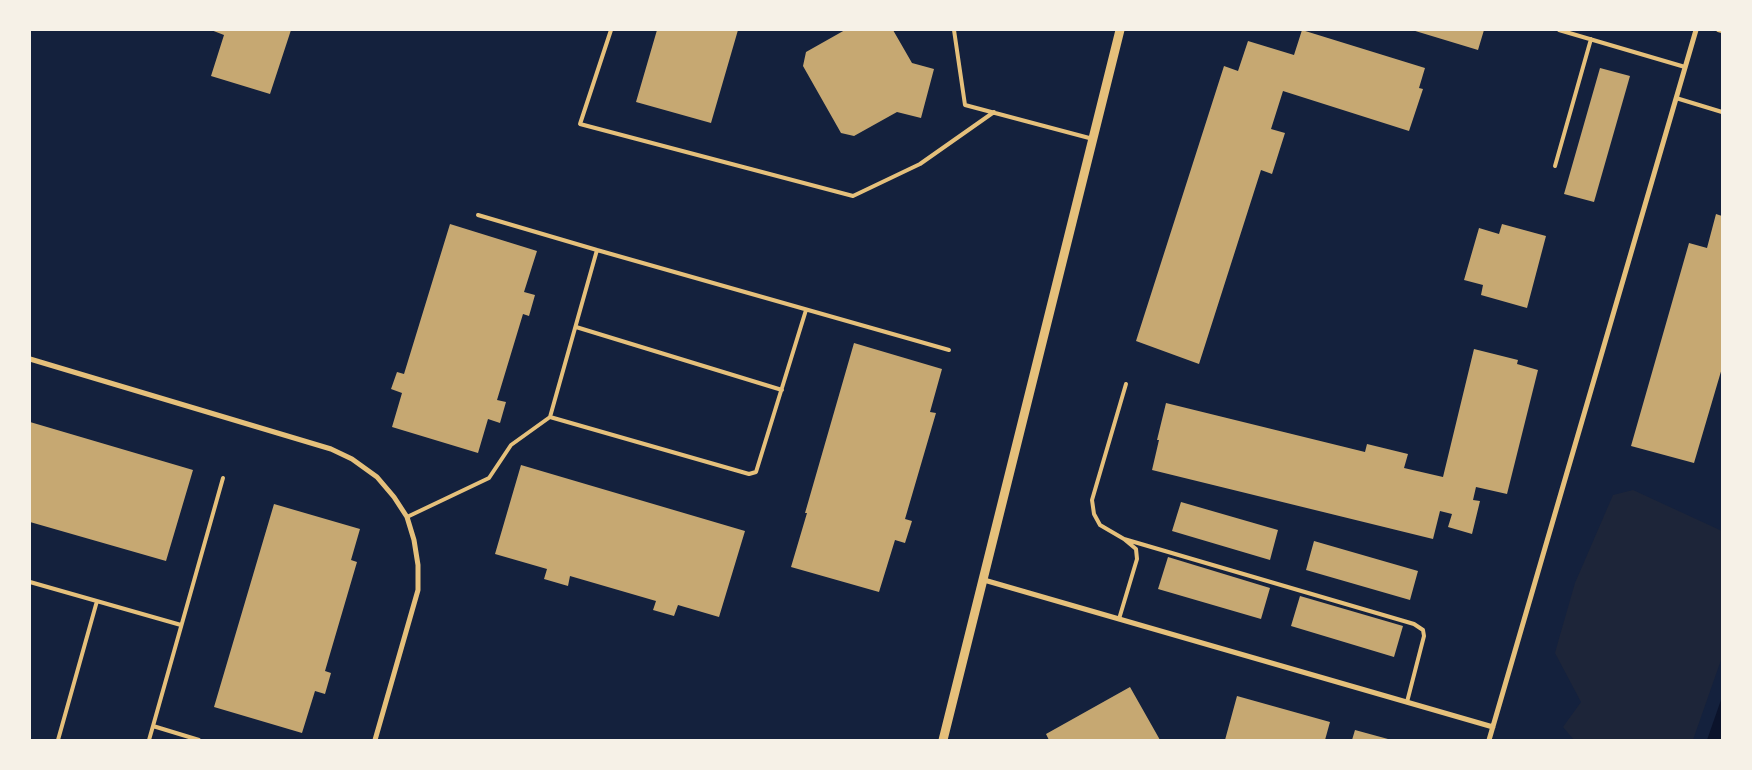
<!DOCTYPE html>
<style>
body{margin:0}
#map{position:relative;width:1752px;height:770px;overflow:hidden;background:#14213d;font-family:"IBM Plex Sans",sans-serif}
canvas{display:block}
.frame{position:absolute;inset:0;border:31px solid #f6f1e7;pointer-events:none}
</style>
<div id="map">
<canvas width="1752" height="770"></canvas>
<div class="frame"></div>
</div>
<script>
const g = document.querySelector('canvas').getContext('2d');
g.lineJoin = 'round';
function paint(path, color) {
  g.fillStyle = color;
  g.fill(path, 'evenodd');
}
function toPath(rows) {
  const path = new Path2D();
  for (const r of rows) {
    path.moveTo(r[0], r[1]);
    for (let i = 2; i < r.length; i += 2) path.lineTo(r[i], r[i + 1]);
  }
  return path;
}
function stroke(path, color, width, dash) {
  g.strokeStyle = color;
  g.lineWidth = width;
  g.lineCap = dash ? 'butt' : 'round';
  g.setLineDash(dash || []);
  g.stroke(path);
}
paint(toPath([
 [1633,490,1722,531,1722,657,1693,740,1574,740,1563,727,1581,702,1555,653,1558,642,1575,583,1613,495]
]), '#1d2539');
paint(toPath([
 [1722,697,1722,740,1707,740]
]), '#0b132b');
paint(toPath([
 [211,30,291,30,270,94,211,76,224,35],
 [657,30,738,30,711,123,636,102],
 [845,30,893,30,912,63,934,69,921,118,897,112,854,136,841,133,803,66,806,52],
 [1302,30,1425,68,1419,88,1423,89,1409,131,1283,91,1271,129,1285,133,1272,174,1261,170,1199,364,1136,341,1224,66,1238,71,1248,41,1294,55],
 [1412,30,1484,30,1478,50],
 [1600,68,1630,76,1594,202,1564,194],
 [1716,214,1722,216,1722,368,1694,463,1631,446,1689,243,1707,248],
 [450,224,537,251,524,292,535,295,529,316,523,314,497,400,506,402,500,423,488,419,478,453,392,427,402,393,391,389,397,372,404,374],
 [1502,224,1546,236,1527,308,1481,295,1483,285,1464,280,1479,228,1499,234],
 [854,343,942,369,930,412,936,413,905,519,912,521,905,543,895,540,879,592,791,567,807,513,805,513],
 [1474,349,1518,360,1517,364,1538,370,1507,494,1476,487,1473,500,1480,501,1472,534,1448,527,1452,514,1440,511,1433,539,1152,470,1159,440,1157,440,1166,403,1365,452,1367,444,1408,454,1404,468,1443,477],
 [30,422,193,470,166,561,30,522],
 [521,465,745,531,719,617,678,605,674,616,653,610,656,601,570,576,568,586,544,579,547,569,495,554],
 [1181,502,1278,530,1270,560,1172,531],
 [274,504,360,529,351,560,357,562,325,671,331,673,325,694,315,691,302,733,214,707],
 [1314,541,1418,571,1410,600,1306,570],
 [1168,557,1270,588,1261,619,1158,589],
 [1300,596,1403,626,1394,657,1291,626],
 [1130,687,1160,740,1049,740,1046,734],
 [1237,696,1330,722,1325,740,1225,740],
 [1355,730,1388,739,1388,740,1352,740]
]), '#c6a872');
stroke(toPath([
 [611,30,580,124,853,196,920,164,994,112],
 [954,30,965,105,1093,139],
 [1559,30,1685,67],
 [1718,30,1722,31],
 [1676,98,1722,112],
 [1555,166,1591,39],
 [597,250,949,350],
 [576,327,782,390],
 [550,417,749,474,756,472,806,310],
 [407,517,489,478,511,445,550,417,597,250,478,215],
 [1124,539,1414,624,1423,630,1424,636,1407,702],
 [30,582,181,625],
 [1119,619,1137,559,1136,549,1124,539,1100,525,1094,514,1092,500,1126,384],
 [58,740,97,601],
 [149,740,153,726],
 [199,740,153,726,223,478]
]), '#e5c07b', 4);
stroke(toPath([
 [30,359,331,449,352,459,377,477,394,497,407,517,414,540,418,565,418,590,375,740],
 [984,580,1493,727],
 [1489,740,1696,30]
]), '#e5c07b', 5);
stroke(toPath([
 [943,740,1120,30]
]), '#e5c07b', 9);
</script>
